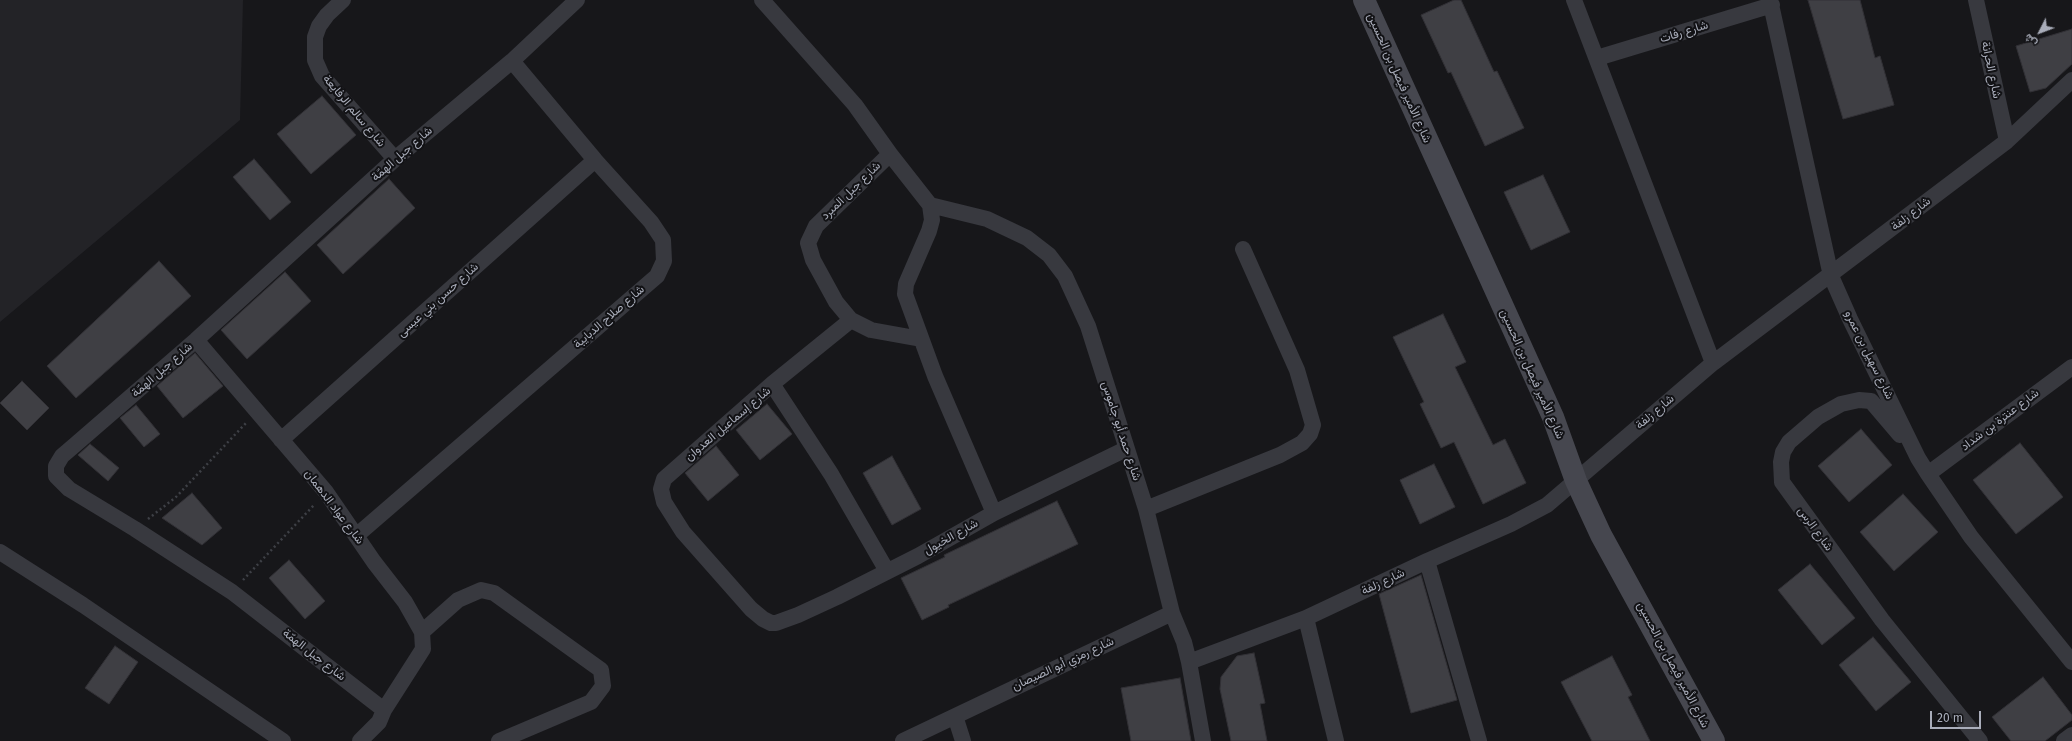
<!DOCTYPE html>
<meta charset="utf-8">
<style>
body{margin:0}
#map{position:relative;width:2072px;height:741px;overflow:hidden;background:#17171a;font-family:"Fira Sans",Vazirmatn,sans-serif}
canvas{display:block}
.north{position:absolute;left:2020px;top:12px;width:40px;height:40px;-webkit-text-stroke:3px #121215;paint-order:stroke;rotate:228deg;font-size:11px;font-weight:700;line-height:16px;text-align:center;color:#a9adba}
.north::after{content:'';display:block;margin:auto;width:14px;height:18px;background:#a9adba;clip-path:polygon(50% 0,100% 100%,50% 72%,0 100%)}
.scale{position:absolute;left:1930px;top:711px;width:51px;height:18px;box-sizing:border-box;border:2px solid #a9adba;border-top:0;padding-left:5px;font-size:12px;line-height:14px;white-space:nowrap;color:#a9adba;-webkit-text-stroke:3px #121215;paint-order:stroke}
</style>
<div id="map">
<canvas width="2072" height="741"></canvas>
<div class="north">ش</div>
<div class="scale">20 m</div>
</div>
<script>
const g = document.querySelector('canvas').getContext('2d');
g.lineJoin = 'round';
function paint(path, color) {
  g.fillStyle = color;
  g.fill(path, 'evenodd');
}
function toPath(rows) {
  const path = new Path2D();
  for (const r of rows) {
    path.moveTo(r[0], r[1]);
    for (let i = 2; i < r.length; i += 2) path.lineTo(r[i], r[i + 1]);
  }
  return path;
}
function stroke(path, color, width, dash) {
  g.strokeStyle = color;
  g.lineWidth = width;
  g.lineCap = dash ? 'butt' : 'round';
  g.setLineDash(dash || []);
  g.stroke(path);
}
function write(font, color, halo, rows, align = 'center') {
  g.font = font + ' "Fira Sans",Vazirmatn,sans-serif';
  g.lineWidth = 4;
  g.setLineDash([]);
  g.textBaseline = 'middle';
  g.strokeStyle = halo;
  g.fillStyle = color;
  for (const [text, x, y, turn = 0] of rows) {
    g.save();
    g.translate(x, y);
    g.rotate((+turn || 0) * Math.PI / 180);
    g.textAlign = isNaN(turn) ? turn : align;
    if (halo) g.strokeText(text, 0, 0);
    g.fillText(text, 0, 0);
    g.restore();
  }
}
paint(toPath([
 [0,0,243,0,240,120,0,322]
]), '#232327');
const building = toPath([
 [1454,0,1461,0,1494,72,1497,71,1524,128,1485,146,1451,72,1448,73,1421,15,1454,0],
 [1808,0,1860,0,1875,58,1880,56,1894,105,1843,119,1808,0],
 [2072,29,2072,64,2046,88,2030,92,2016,46,2072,29],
 [322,96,356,135,311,174,277,134,322,96],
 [254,159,291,202,270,220,233,177,254,159],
 [1543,175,1570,232,1531,250,1504,192,1543,175],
 [389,179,415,208,343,274,317,245,389,179],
 [159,261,191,296,76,398,47,366,159,261],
 [285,272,311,301,247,359,221,330,285,272],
 [1443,314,1466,362,1455,367,1493,445,1505,439,1526,483,1483,504,1454,442,1441,448,1420,404,1424,402,1393,337,1443,314],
 [195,353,223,386,183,418,157,386,195,353],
 [22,381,49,408,27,430,0,403,22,381],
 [767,404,792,434,760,460,736,430,767,404],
 [136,405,160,434,144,447,120,418,136,405],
 [1861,429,1892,465,1849,502,1818,466,1861,429],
 [2020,443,2063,497,2016,534,1973,480,2020,443],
 [90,444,119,468,108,481,78,455,90,444],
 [716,446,739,475,708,501,685,473,716,446],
 [892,456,921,509,892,525,863,473,892,456],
 [1434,464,1455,507,1420,524,1400,480,1434,464],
 [192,493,222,528,202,545,162,518,192,493],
 [1903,494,1938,532,1894,571,1860,532,1903,494],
 [1057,501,1078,544,948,605,949,607,922,620,901,578,945,557,944,555,1057,501],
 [289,560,325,601,305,619,269,578,289,560],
 [1810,564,1855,618,1822,645,1778,590,1810,564],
 [1421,575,1457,700,1411,713,1379,594,1421,575],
 [1873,637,1911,682,1876,711,1839,665,1873,637],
 [115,646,138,662,109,704,85,688,115,646],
 [1254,653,1265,703,1260,704,1267,741,1231,741,1220,689,1221,677,1237,656,1254,653],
 [1612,656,1632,695,1628,697,1650,741,1592,741,1561,682,1612,656],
 [2043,677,2072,715,2072,720,2045,741,2011,741,1992,717,2043,677],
 [1180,678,1191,741,1131,741,1121,688,1180,678]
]);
paint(building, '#3f3f44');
stroke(building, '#323136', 1);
stroke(toPath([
 [148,519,176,497,246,423],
 [243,580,315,504]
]), '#3e4046', 2.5, [2, 3]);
stroke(toPath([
 [343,0,327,15,319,26,315,37,315,60,322,76,395,159],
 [762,0,855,105,890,154,816,226,808,243,813,260,836,302,851,320,871,330,921,339],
 [1574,0,1713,363],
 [1770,0,1831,276,1850,319,1918,458,1928,474,1971,537,2072,662],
 [1976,0,2007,141],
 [1597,58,1772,5],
 [890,154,930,205,932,220,929,231,906,284,905,294,935,376,994,513],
 [930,205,987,219,1027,238,1049,255,1065,276,1088,326,1146,509,1172,613,1184,642,1189,662,1203,741],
 [196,340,326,492,374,562,405,602,422,632,423,649,384,710,379,722,360,741],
 [772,384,851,320],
 [1900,435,1871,401,1859,400,1841,404,1818,417,1789,442,1783,452,1781,462,1782,482,1882,620,1980,741],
 [281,440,595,160],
 [1928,474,2072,367],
 [1146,509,1280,455,1302,443,1310,434,1313,425,1297,370,1243,249],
 [356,536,657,276,664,261,663,240,651,222,595,160,512,61],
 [0,552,83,605,283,741],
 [1427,561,1479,741],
 [887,571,831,474,772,384,664,479,661,489,664,502,683,532,751,609,763,619,771,623,776,623,798,615,837,597,918,556,994,513,1126,449],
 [1306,618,1336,741],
 [422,632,458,600,481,590,494,593,601,670,603,686,591,702,499,741],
 [1189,662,1306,618,1427,561,1511,524,1547,505,1713,363,2007,141,2072,80],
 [384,710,232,592,135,529,69,489,56,476,56,466,62,456,76,444,196,340,395,159,512,61,577,0],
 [955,716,963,741],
 [903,741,1172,613],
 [2064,741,2072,735]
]), '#38393f', 16);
stroke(toPath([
 [1364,0,1553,417,1576,481,1601,535,1714,741]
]), '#46474f', 22);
write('12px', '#a9adba', '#121215', [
 ["شارع رفات",1684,32,-17],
 ["شارع الحرانة",1991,70,78],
 ["شارع الأمير فيصل بن الحسين",1399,78,66],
 ["شارع سالم الرفايعة",354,111,50],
 ["شارع جبل الهمّة",402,154,-41],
 ["شارع جبل المبرد",851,191,-44],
 ["شارع زلفة",1911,214,-38],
 ["شارع حسن بني عيسى",438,300,-42],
 ["شارع صلاح الدبايبة",609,317,-41],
 ["شارع سهيل بن عمرو",1869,355,64],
 ["شارع جبل الهمّة",162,370,-41],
 ["شارع الأمير فيصل بن الحسين",1532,374,66],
 ["شارع زلفة",1655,412,-40],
 ["شارع عنترة بن شداد",2000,420,-37],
 ["شارع إسماعيل العدوان",728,424,-40],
 ["شارع حمد أبو جاموس",1121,431,72],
 ["شارع عواد الدهمان",334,507,53],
 ["شارع الرس",1815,529,54],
 ["شارع الخيول",951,537,-29],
 ["شارع زلفة",1383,582,-25],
 ["شارع جبل الهمّة",314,655,38],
 ["شارع رمزي أبو الصيصان",1063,664,-25],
 ["شارع الأمير فيصل بن الحسين",1673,665,62]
]);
</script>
